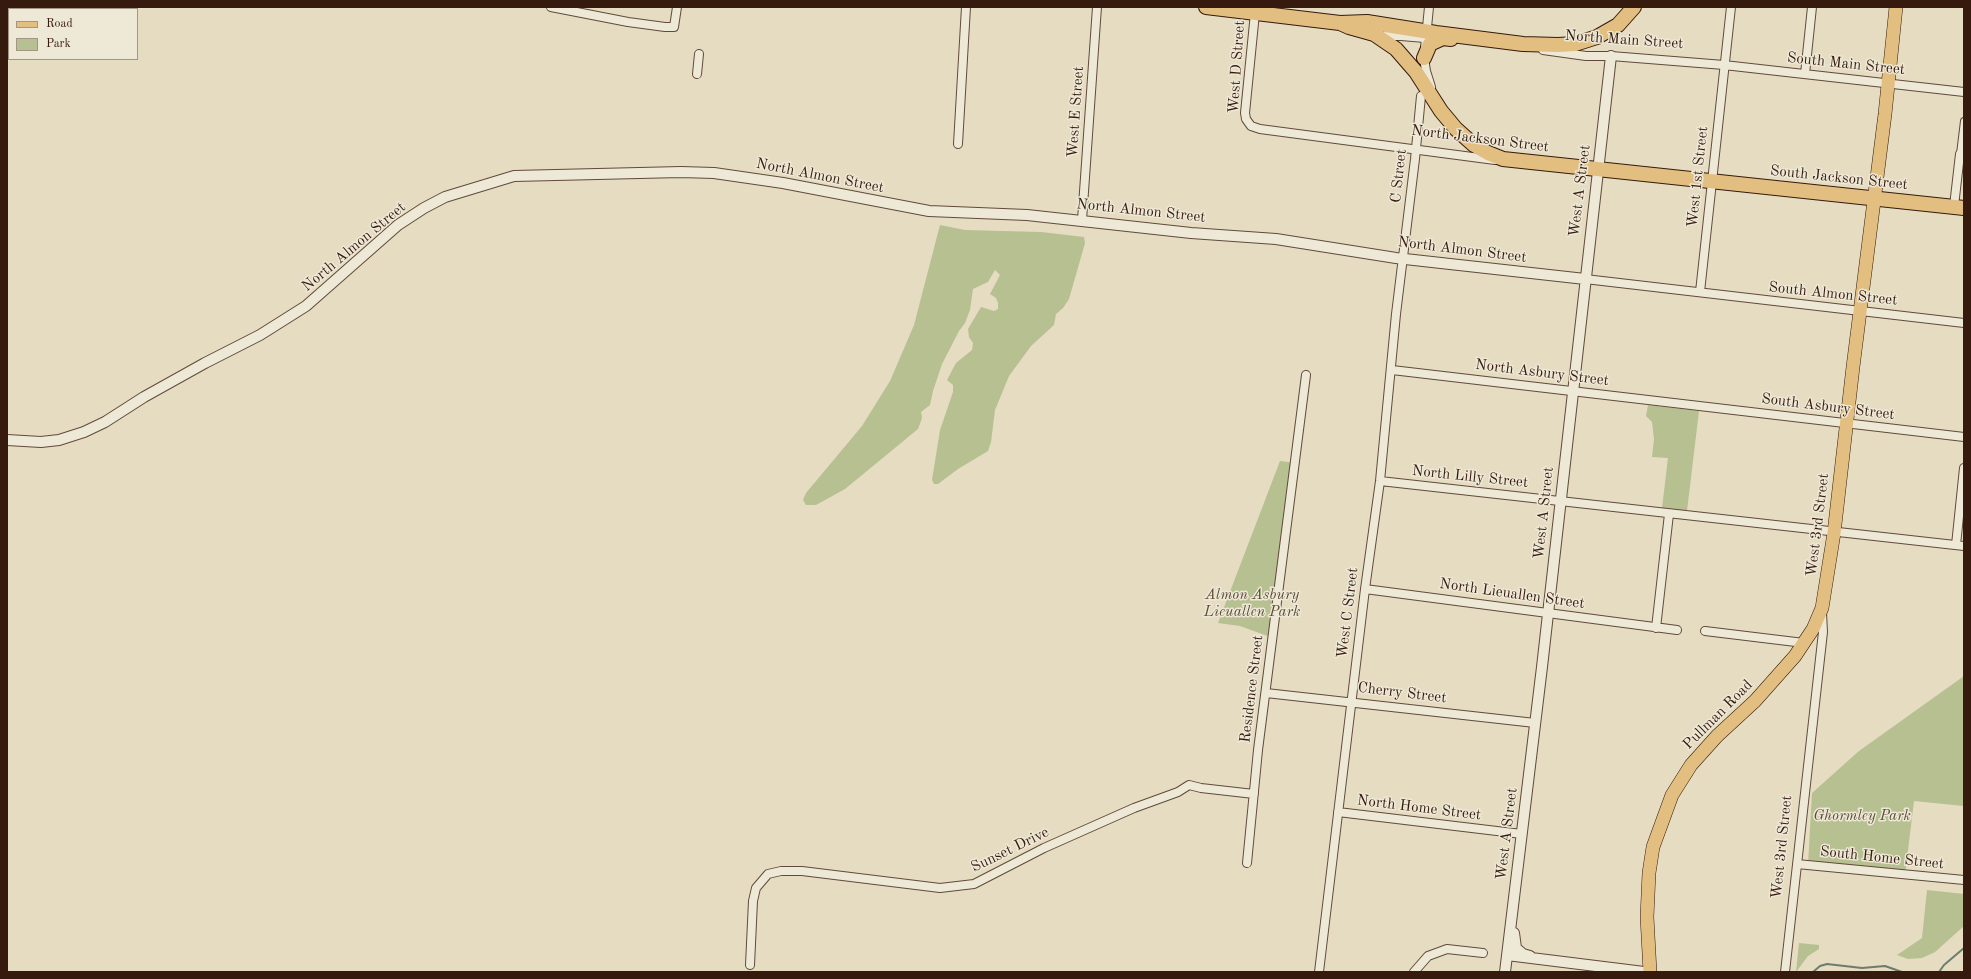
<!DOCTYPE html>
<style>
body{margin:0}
#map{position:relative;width:1971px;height:979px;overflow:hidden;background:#e5dcc1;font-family:"Old Standard TT",serif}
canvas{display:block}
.frame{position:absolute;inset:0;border:8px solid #351a0d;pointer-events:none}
.legend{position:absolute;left:8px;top:8px;width:130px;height:52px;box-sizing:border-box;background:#eee8d7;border:1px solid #a49686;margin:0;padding:5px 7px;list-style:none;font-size:12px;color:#351a0d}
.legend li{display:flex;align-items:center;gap:8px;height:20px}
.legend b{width:20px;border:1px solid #a49686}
</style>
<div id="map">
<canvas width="1971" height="979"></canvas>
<div class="frame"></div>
<ul class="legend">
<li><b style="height:5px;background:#e2be80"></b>Road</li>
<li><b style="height:11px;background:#b7c091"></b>Park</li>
</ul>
</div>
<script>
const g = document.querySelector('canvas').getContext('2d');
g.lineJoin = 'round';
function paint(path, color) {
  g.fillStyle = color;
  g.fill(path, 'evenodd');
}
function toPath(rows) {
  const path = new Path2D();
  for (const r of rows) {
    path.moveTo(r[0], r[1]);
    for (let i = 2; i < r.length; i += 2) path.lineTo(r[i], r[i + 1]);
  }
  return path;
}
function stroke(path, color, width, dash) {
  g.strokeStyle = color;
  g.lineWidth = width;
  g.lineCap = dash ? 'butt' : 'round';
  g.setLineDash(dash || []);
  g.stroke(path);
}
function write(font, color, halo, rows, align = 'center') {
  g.font = font + ' "Old Standard TT",serif';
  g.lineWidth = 3;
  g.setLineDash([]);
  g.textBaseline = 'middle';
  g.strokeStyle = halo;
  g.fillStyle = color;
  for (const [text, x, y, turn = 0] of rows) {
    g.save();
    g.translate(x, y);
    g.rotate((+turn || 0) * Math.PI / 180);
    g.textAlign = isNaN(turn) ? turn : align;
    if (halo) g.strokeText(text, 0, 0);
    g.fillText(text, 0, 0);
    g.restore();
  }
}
paint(toPath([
 [940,225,965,230,1041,232,1084,237,1085,243,1069,299,1063,308,1056,314,1054,325,1031,346,1009,376,995,410,991,442,988,451,958,469,938,484,934,484,932,480,940,430,953,392,953,385,947,380,956,363,972,350,973,343,969,337,968,329,981,307,994,311,998,309,998,303,996,298,990,294,1000,275,995,270,988,282,973,289,970,310,965,323,959,331,942,364,933,391,930,405,921,412,922,418,918,429,845,489,816,505,806,505,803,500,806,493,862,426,890,381,914,325],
 [1648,405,1699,411,1687,511,1662,508,1668,458,1652,457,1654,439,1652,422,1646,416],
 [1280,461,1296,463,1273,638,1240,626,1218,623],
 [1964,676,1964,806,1914,801,1905,875,1808,865,1812,793,1859,751],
 [1927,890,1964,894,1964,926,1935,952,1922,958,1908,959,1897,955,1922,938],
 [1799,943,1819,945,1819,949,1808,956,1796,972]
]), '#b7c091');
stroke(toPath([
 [1813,972,1820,966,1827,964,1862,968,1885,966,1902,972],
 [1939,972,1944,965,1964,948]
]), '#6f7b6e', 2);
const pedestrian = toPath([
 [1960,154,1964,121]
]);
const minor = toPath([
 [551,7,628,22,665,27,674,27,677,7],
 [1429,7,1424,58,1426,71,1431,87],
 [1255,13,1245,113,1246,119,1251,126,1260,129,1495,160],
 [1381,36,1401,36,1425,38],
 [1543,50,1586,56,1611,56,1724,65,1964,92],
 [697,74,699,54],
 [1805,74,1812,7],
 [958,144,966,7],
 [1954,206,1960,154],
 [1082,220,1097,7],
 [1585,279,1964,323],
 [1700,292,1731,7],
 [1392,370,1964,437],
 [1380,481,1964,546],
 [1956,545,1964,468],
 [1365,589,1677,630],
 [1656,628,1669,514],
 [1705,631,1804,643],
 [1266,693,1535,723],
 [1338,812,1522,834],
 [1247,863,1258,750,1306,375],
 [1797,864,1964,880],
 [750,965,753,901,756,888,768,874,781,871,802,871,940,888,974,884,1044,848,1134,808,1178,792,1189,785,1201,788,1254,794],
 [1319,972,1365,589,1380,481,1396,314,1415,159,1421,96],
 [1414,972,1428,956,1447,949,1483,953],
 [1785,972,1823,632,1822,613]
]);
const tertiary = toPath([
 [7,440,41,442,59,440,84,432,105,422,144,397,205,363,260,335,306,306,398,225,424,208,445,197,514,176,681,172,714,173,783,183,929,211,1027,215,1191,233,1276,239,1396,258,1585,279],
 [1514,933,1516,948,1523,954,1530,956],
 [1507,955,1644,972],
 [1505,972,1542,667,1611,56]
]);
const primary = toPath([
 [1650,972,1647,917,1649,873,1653,847,1672,795,1691,765,1717,736,1755,701,1795,656,1813,629,1822,608,1834,533,1853,367,1885,114,1896,7]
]);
const trunk = toPath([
 [1206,7,1340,23,1367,22,1436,33,1523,44,1558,45,1575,44,1597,37,1618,25,1634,7],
 [1340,23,1349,27,1374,34,1396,49,1416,72,1441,111,1456,129,1474,145,1488,153,1503,159,1964,208],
 [1424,58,1430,44,1443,38,1451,39]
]);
stroke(pedestrian, '#614a3a', 8);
stroke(minor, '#614a3a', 10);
stroke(tertiary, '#614a3a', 12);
stroke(primary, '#351a0d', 14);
stroke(trunk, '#351a0d', 16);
stroke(pedestrian, '#eee8d7', 6);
stroke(minor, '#eee8d7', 8);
stroke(tertiary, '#eee8d7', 10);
stroke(primary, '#e2be80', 13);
stroke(trunk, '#e2be80', 14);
write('15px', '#351a0d', '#eee8d7', [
 ["North Main Street",1624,40,4],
 ["South Main Street",1846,64,6],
 ["West D Street",1237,67,-86],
 ["West E Street",1076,112,-86],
 ["North Jackson Street",1480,139,7],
 ["North Almon Street",820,176,11],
 ["C Street",1399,176,-84],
 ["West 1st Street",1698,177,-84],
 ["South Jackson Street",1839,178,6],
 ["West A Street",1580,191,-83],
 ["North Almon Street",1141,211,6],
 ["North Almon Street",354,247,-40],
 ["North Almon Street",1462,250,7],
 ["South Almon Street",1833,294,6],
 ["North Asbury Street",1542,373,7],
 ["South Asbury Street",1828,407,7],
 ["North Lilly Street",1470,477,6],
 ["West A Street",1544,513,-84],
 ["West 3rd Street",1818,525,-83],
 ["North Lieuallen Street",1512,594,8],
 ["West C Street",1348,613,-83],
 ["Residence Street",1252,689,-83],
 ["Cherry Street",1402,693,7],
 ["Pullman Road",1718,715,-45],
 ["North Home Street",1419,808,7],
 ["West A Street",1507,834,-83],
 ["West 3rd Street",1782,847,-84],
 ["Sunset Drive",1010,850,-26],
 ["South Home Street",1882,858,6]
]);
write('italic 15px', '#5c4c35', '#eee8d7', [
 ["Almon Asbury",1252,595],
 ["Lieuallen Park",1252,612],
 ["Ghormley Park",1862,816]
]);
</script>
